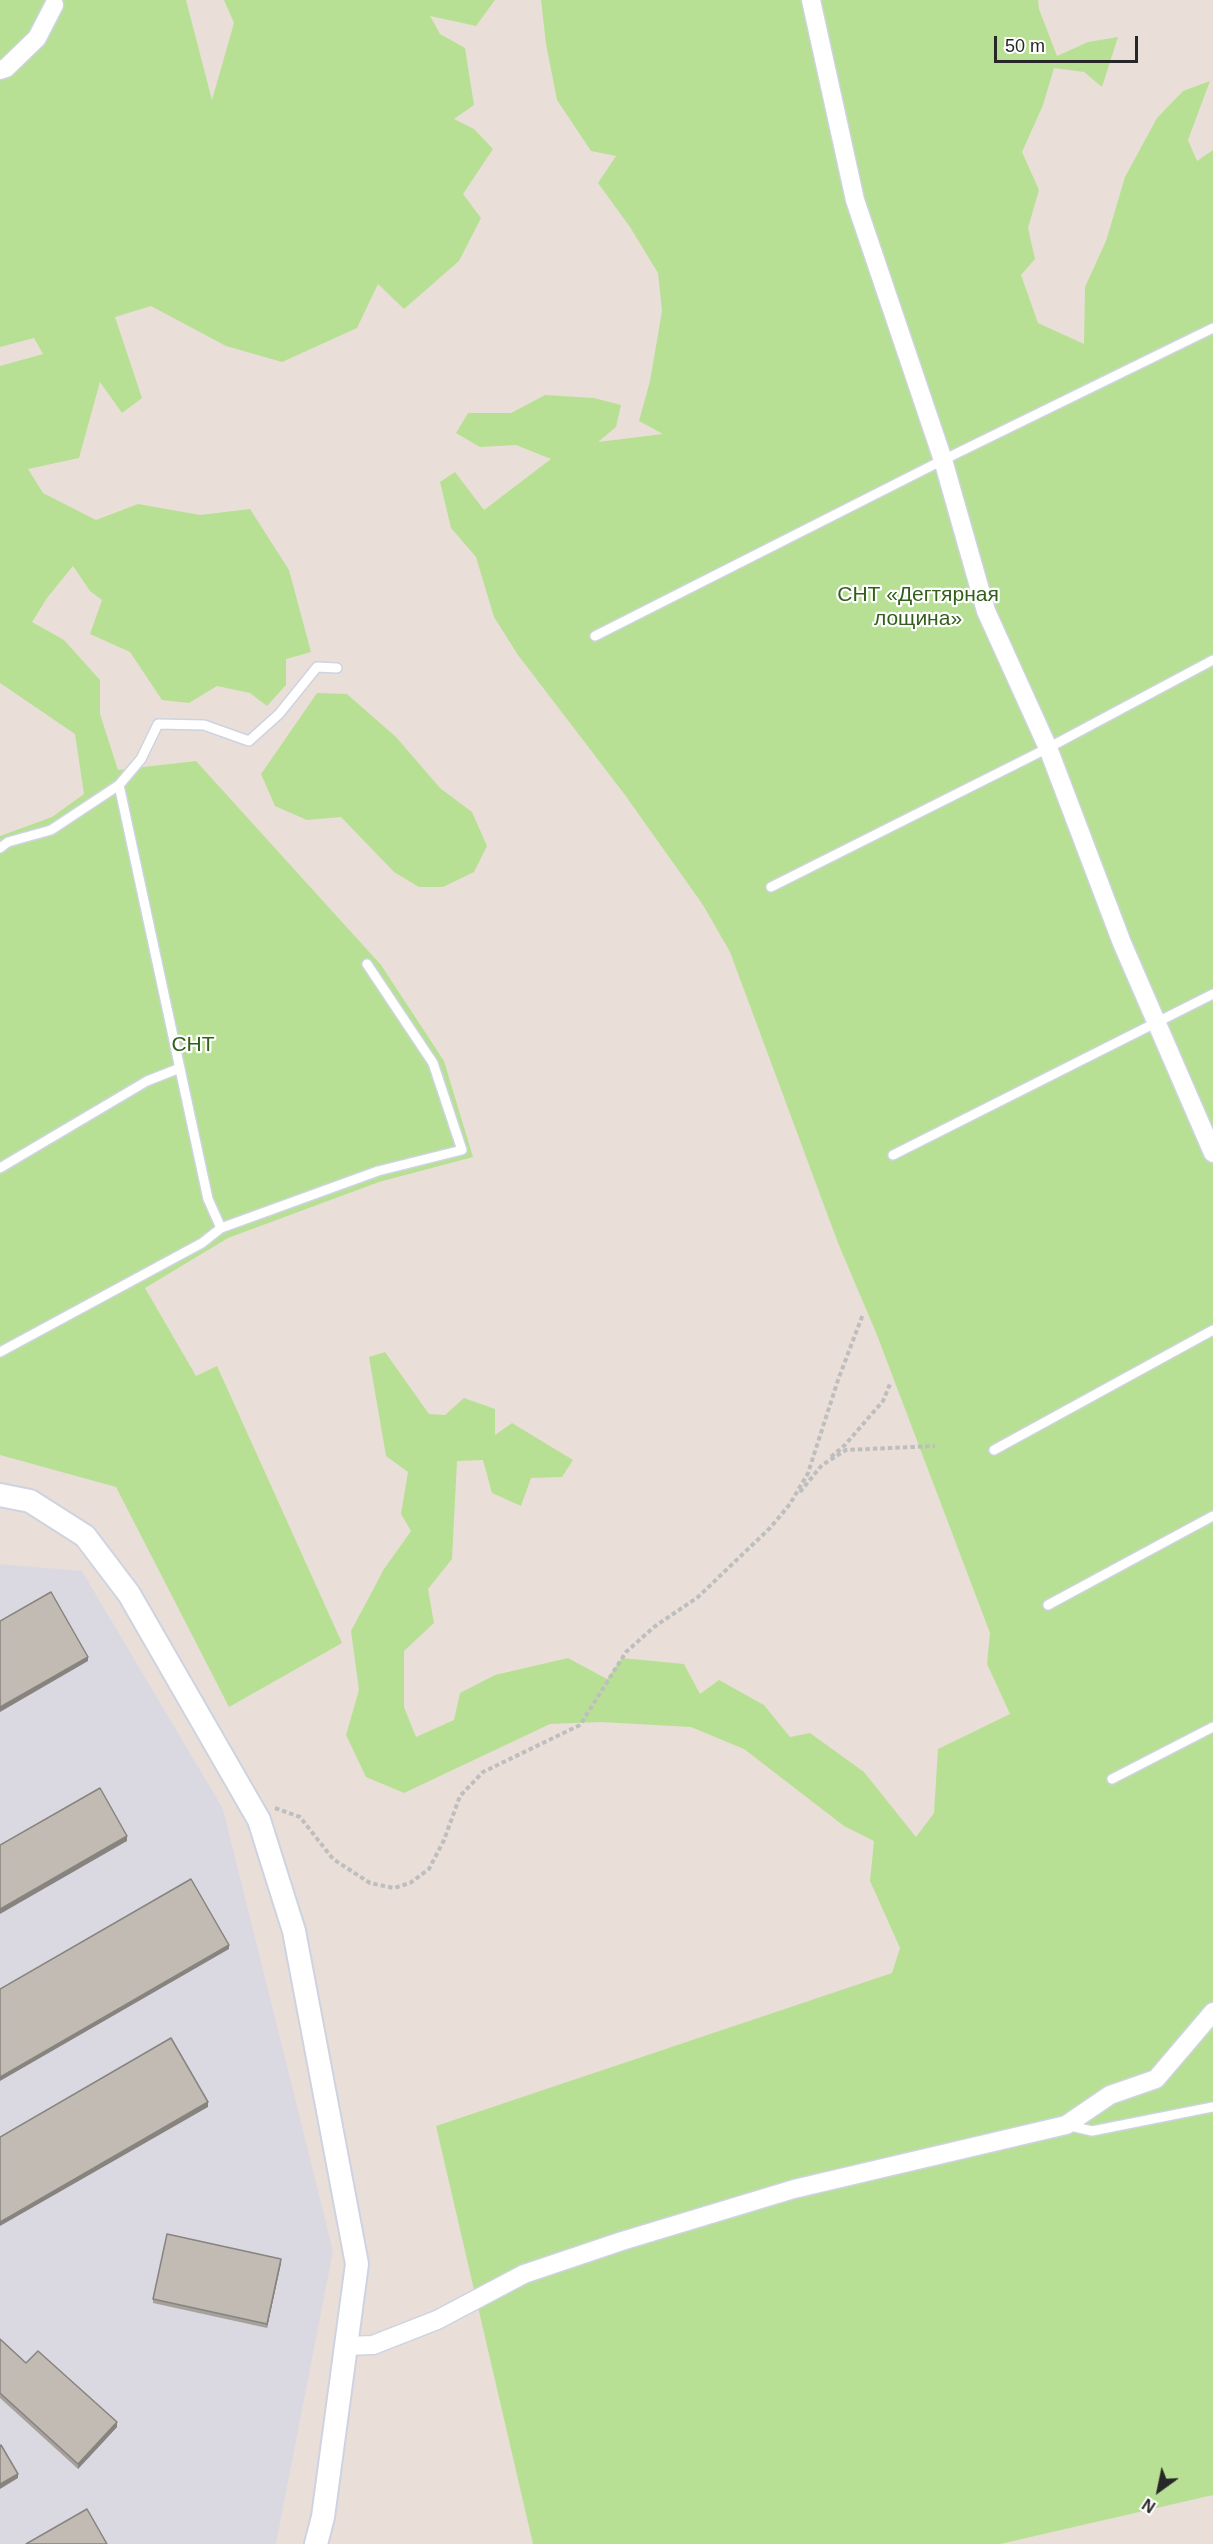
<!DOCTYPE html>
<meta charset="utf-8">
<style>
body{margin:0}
#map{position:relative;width:1213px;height:2544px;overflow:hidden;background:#e9dfd8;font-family:Arial,sans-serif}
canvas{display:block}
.north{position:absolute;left:1129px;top:2460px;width:60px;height:60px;-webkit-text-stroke:4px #fff;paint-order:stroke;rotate:213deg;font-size:16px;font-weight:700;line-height:24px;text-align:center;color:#272727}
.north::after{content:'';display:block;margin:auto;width:21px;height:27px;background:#272727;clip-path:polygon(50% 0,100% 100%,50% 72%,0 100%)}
.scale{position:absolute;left:994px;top:36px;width:144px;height:27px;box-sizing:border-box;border:3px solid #272727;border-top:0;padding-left:8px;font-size:18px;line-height:21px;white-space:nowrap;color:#272727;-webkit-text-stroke:4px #fff;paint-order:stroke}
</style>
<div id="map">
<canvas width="1213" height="2544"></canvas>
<div class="north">N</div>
<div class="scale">50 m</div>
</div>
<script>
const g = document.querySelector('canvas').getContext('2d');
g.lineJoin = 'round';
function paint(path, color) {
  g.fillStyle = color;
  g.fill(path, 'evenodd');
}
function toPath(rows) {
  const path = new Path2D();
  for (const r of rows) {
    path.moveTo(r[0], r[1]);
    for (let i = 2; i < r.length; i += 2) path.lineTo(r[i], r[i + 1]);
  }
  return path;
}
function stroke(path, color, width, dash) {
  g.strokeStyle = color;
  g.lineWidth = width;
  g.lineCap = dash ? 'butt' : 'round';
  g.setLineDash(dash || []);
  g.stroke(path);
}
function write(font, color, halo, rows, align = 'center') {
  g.font = font + ' Arial,sans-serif';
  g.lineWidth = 4.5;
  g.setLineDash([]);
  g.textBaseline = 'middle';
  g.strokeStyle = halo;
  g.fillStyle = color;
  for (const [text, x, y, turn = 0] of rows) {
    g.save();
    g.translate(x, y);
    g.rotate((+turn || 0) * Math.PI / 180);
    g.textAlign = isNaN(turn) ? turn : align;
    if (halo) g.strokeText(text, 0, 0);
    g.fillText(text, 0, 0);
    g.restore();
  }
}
paint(toPath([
 [0,1564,82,1571,223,1809,333,2251,276,2544,0,2544]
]), '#dad9e1');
paint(toPath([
 [0,0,186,0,212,100,234,23,224,0,495,0,476,26,430,16,440,34,465,48,474,105,454,119,474,129,493,149,463,194,481,218,459,261,404,309,378,284,357,328,282,362,226,346,151,306,115,317,142,398,122,413,100,382,79,458,28,469,43,493,96,520,138,504,200,515,250,509,289,570,311,652,286,659,286,685,267,706,250,693,217,686,189,703,162,700,130,652,90,634,102,600,90,591,73,566,47,598,32,622,64,640,100,680,100,714,118,770,196,761,381,965,444,1061,473,1157,379,1182,228,1238,145,1288,196,1376,217,1366,342,1643,229,1707,116,1487,0,1455,0,836,52,817,84,794,75,734,0,683,0,366,43,354,34,338,0,347],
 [541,0,1038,0,1039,9,1057,56,1088,42,1118,37,1102,87,1084,72,1054,68,1043,105,1022,152,1039,190,1028,228,1035,259,1021,275,1038,323,1084,344,1085,287,1106,241,1125,177,1157,118,1183,91,1210,81,1188,140,1197,161,1213,150,1213,2495,1000,2544,533,2544,436,2126,892,1973,900,1948,870,1881,874,1841,844,1826,744,1749,691,1727,601,1722,550,1724,404,1793,366,1777,346,1735,359,1690,351,1631,384,1569,411,1531,401,1514,408,1472,386,1456,369,1357,385,1352,429,1414,445,1415,464,1398,495,1409,495,1435,512,1423,573,1460,562,1477,531,1478,521,1506,492,1493,483,1460,457,1461,452,1559,428,1589,434,1623,404,1651,404,1707,416,1737,454,1720,460,1693,495,1675,568,1658,607,1679,622,1658,684,1664,700,1694,719,1680,764,1705,790,1737,810,1733,864,1772,916,1837,934,1813,938,1749,1010,1714,987,1664,990,1633,877,1335,838,1243,730,952,703,905,625,795,518,655,494,617,476,557,451,528,440,482,455,472,484,510,551,459,516,445,480,447,456,433,468,413,511,413,545,395,594,398,621,405,616,427,598,442,663,434,639,421,650,381,662,311,658,273,630,227,598,183,616,156,591,151,557,100,546,44],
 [317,693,347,694,396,737,440,788,472,812,487,846,474,872,443,887,419,887,394,872,341,817,307,820,275,806,261,774]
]), '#b8e094');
const service = toPath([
 [595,636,943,460,1213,328],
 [119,785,141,759,158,724,204,725,249,741,279,714,317,667,337,668],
 [0,848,8,842,51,830,119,785,208,1199,221,1228],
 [771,887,1048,748,1213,660],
 [893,1155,1213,994],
 [0,1168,147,1081,180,1068],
 [0,1352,202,1243,221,1228,378,1171,462,1150,433,1063,367,964],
 [994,1450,1213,1330],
 [1048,1605,1213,1516],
 [1112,1779,1213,1727],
 [1066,2125,1092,2131,1213,2107]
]);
const minor = toPath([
 [811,0,855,200,943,460,986,611,1048,748,1122,943,1213,1153],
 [0,70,6,68,37,38,54,5],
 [346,2346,373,2345,437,2320,524,2274,622,2241,794,2189,1066,2125,1110,2095,1156,2079,1213,2012]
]);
const tertiary = toPath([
 [0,1495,30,1501,85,1536,129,1594,259,1820,294,1931,357,2264,323,2517,316,2544]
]);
stroke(service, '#cdd3e0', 12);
stroke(minor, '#cdd3e0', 21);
stroke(tertiary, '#cdd3e0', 26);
stroke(toPath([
 [831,1457,845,1445,883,1401,890,1384],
 [800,1492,822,1465,846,1450,935,1446],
 [275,1808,300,1817,333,1859,370,1883,394,1888,410,1883,429,1869,444,1840,460,1796,483,1772,580,1725,626,1652,654,1627,698,1597,770,1528,790,1504,808,1473,838,1380,863,1314]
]), '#bebebe', 4, [4.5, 3]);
stroke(service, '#fff', 9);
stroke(minor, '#fff', 18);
stroke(tertiary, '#fff', 22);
paint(toPath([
 [281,2263,267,2328,153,2303,153,2299],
 [0,2339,26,2363,117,2427,78,2469,0,2398]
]), '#a6a19b');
paint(toPath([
 [88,1657,88,1661,0,1712,0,1707],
 [127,1836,127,1841,0,1914,0,1909],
 [229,1945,229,1949,0,2081,0,2077],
 [208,2102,208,2107,0,2226,0,2222],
 [281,2259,281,2263,267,2328,267,2324],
 [117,2422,117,2427,78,2469,78,2464],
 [18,2474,18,2478,0,2489,0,2484]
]), '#87837e');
const building = toPath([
 [51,1592,88,1657,0,1707,0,1621,51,1592],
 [100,1788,127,1836,0,1909,0,1845,100,1788],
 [191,1879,229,1945,0,2077,0,1989,191,1879],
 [171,2038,208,2102,0,2222,0,2137,171,2038],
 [167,2234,281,2259,267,2324,153,2299,167,2234],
 [0,2339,26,2363,38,2351,117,2422,78,2464,0,2393,0,2339],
 [1,2445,18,2474,0,2484,0,2446,1,2445],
 [87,2509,107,2544,26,2544,87,2509]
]);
paint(building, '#c1bbb4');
stroke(building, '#87837e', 1.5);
write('21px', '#32601a', '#fff', [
 ["СНТ «Дегтярная",918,595],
 ["лощина»",918,619],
 ["СНТ",193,1045]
]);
</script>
